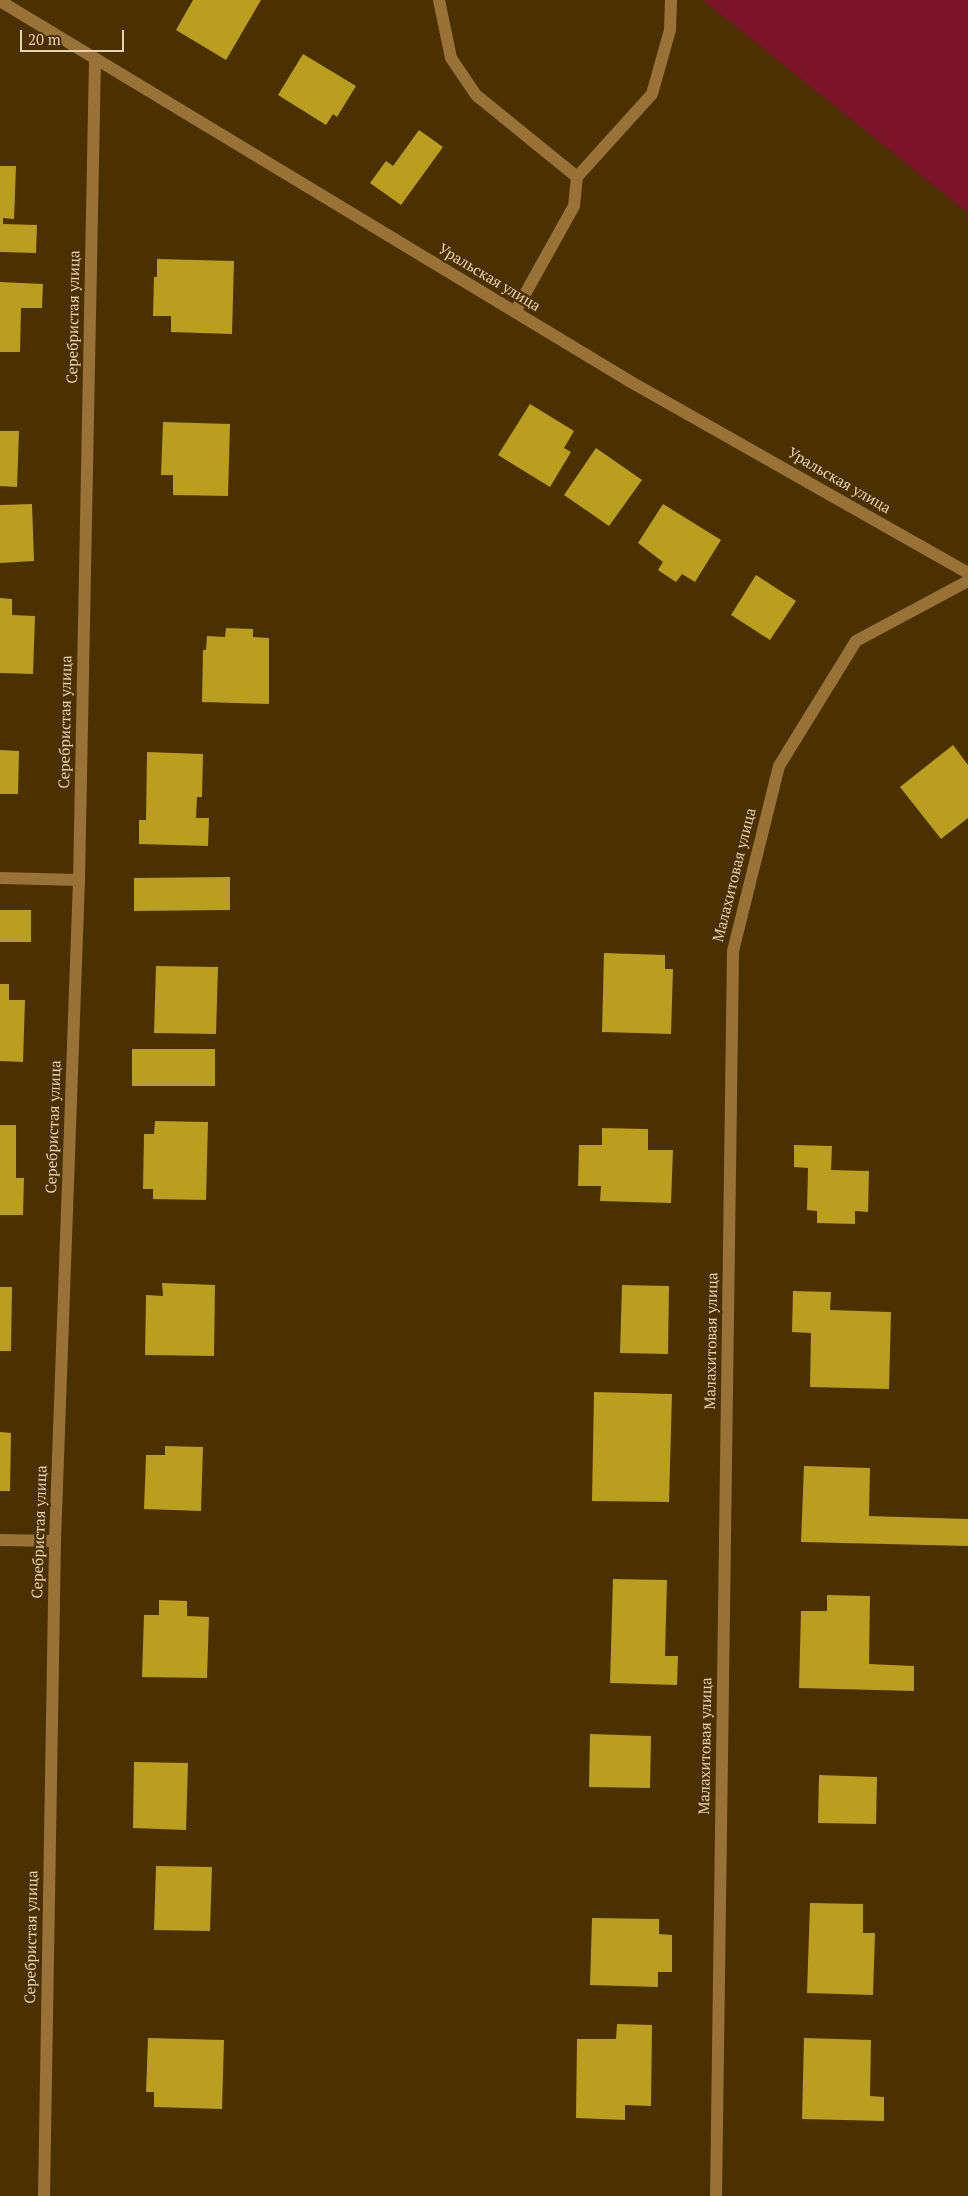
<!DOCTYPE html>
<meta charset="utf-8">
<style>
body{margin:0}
#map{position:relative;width:968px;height:2196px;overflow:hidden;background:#4b3000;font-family:"PT Serif",serif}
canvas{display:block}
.scale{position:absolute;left:20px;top:30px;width:104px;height:22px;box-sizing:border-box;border:2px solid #e8d2b5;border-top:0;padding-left:6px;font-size:15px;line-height:18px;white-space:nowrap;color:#e8d2b5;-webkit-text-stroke:4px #4b3000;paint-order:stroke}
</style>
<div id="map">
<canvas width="968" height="2196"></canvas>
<div class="scale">20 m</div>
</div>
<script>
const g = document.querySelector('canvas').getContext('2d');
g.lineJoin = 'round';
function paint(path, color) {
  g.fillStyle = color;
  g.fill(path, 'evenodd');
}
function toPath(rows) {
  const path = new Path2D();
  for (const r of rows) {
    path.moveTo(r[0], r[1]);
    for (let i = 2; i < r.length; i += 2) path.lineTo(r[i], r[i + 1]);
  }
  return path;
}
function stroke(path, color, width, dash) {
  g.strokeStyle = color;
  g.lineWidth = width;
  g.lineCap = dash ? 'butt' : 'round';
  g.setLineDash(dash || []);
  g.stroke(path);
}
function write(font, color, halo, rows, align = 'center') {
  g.font = font + ' "PT Serif",serif';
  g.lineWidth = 5;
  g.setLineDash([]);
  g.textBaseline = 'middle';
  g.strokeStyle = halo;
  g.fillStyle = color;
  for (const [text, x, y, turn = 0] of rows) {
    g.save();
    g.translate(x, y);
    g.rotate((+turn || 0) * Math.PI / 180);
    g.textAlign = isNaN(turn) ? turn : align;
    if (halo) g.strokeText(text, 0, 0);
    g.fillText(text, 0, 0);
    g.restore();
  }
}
paint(toPath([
 [703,0,968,0,968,213]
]), '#7c142a');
paint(toPath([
 [193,0,261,0,226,60,176,30],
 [303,54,356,86,337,117,333,114,326,125,278,95],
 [419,130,443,147,401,205,370,183,386,161,393,166],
 [0,166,16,166,14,219,3,218,3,224,37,225,36,253,0,252],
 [157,259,234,261,232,334,171,332,171,316,153,316,154,277,157,277],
 [0,282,43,284,42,308,21,308,20,352,0,352],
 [530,404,574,431,564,448,571,452,550,487,498,455],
 [163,422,230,424,228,496,173,495,173,475,161,475],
 [0,431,19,431,17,487,0,486],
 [596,448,642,480,609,526,564,495],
 [32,504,34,561,0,563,0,505],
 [663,504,721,540,695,582,682,574,676,582,658,570,663,562,638,543],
 [756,575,796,601,770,640,731,615],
 [0,598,12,599,12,615,35,616,33,674,0,673],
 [226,628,253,629,253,637,269,638,269,704,202,702,203,650,206,650,207,636,225,637],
 [953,745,968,765,968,818,941,839,900,787],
 [0,750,19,751,18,794,0,794],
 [147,752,203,754,202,797,197,797,196,818,209,818,208,846,139,844,139,820,146,820],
 [230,877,230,910,134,911,134,878],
 [0,910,31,910,31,942,0,942],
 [604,953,665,955,665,969,673,969,671,1034,602,1032],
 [156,966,218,967,216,1034,154,1033],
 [0,984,9,984,9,1000,25,1000,23,1062,0,1061],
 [132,1049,215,1049,215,1086,132,1086],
 [155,1121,208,1122,206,1200,153,1199,153,1189,143,1189,144,1134,154,1134],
 [0,1125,16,1125,16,1178,24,1178,23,1215,0,1215],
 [602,1128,648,1129,648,1150,673,1150,671,1203,600,1201,601,1186,578,1186,579,1145,602,1145],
 [794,1145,832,1146,831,1170,869,1171,868,1212,855,1211,855,1224,817,1223,817,1211,807,1210,808,1168,794,1167],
 [162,1283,215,1285,214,1356,145,1355,146,1295,163,1296],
 [622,1285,669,1286,668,1354,620,1353],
 [0,1287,12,1287,11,1351,0,1351],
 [793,1291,831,1292,830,1310,891,1312,889,1389,810,1387,811,1333,792,1332],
 [594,1392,672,1394,669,1502,592,1501],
 [0,1432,11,1433,10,1491,0,1491],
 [165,1446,203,1447,201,1511,144,1509,146,1455,165,1455],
 [804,1466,870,1468,869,1516,968,1519,968,1546,801,1542],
 [613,1579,667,1580,665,1656,678,1656,677,1685,610,1683],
 [827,1595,870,1596,869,1664,914,1666,914,1691,799,1688,801,1611,827,1611],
 [159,1600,187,1601,187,1616,209,1617,207,1678,142,1677,144,1615,159,1615],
 [590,1734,651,1736,650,1788,589,1787],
 [134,1762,188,1763,186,1830,133,1828],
 [819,1775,877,1777,876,1824,818,1823],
 [156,1866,212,1867,210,1931,154,1930],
 [810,1903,863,1904,863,1933,875,1933,873,1995,807,1993],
 [592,1918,659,1919,659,1934,672,1935,672,1972,658,1972,658,1987,590,1985],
 [617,2024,652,2025,651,2106,625,2105,625,2120,576,2118,577,2039,616,2039],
 [148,2038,224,2040,222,2109,154,2107,154,2092,146,2092],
 [804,2038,871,2040,870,2096,884,2097,884,2121,802,2119]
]), '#ba9e1d');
stroke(toPath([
 [439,0,451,58,476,95,577,177,574,206,515,312],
 [577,177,652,94,670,30,671,0]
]), '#997237', 12);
stroke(toPath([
 [0,1,631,382,968,573],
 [0,878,79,880],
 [0,1540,55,1541],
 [44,2196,55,1541,79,880,95,59],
 [716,2196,733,951,779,766,856,641,968,581]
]), '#997237', 12);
write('15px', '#e8d2b5', '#4b3000', [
 ["Уральская улица",489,278,31],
 ["Серебристая улица",74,317,-89],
 ["Уральская улица",839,481,30],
 ["Серебристая улица",66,722,-89],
 ["Малахитовая улица",735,875,-76],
 ["Серебристая улица",54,1127,-88],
 ["Малахитовая улица",712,1341,-89],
 ["Серебристая улица",40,1532,-88],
 ["Малахитовая улица",706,1746,-89],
 ["Серебристая улица",32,1937,-89]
]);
</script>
